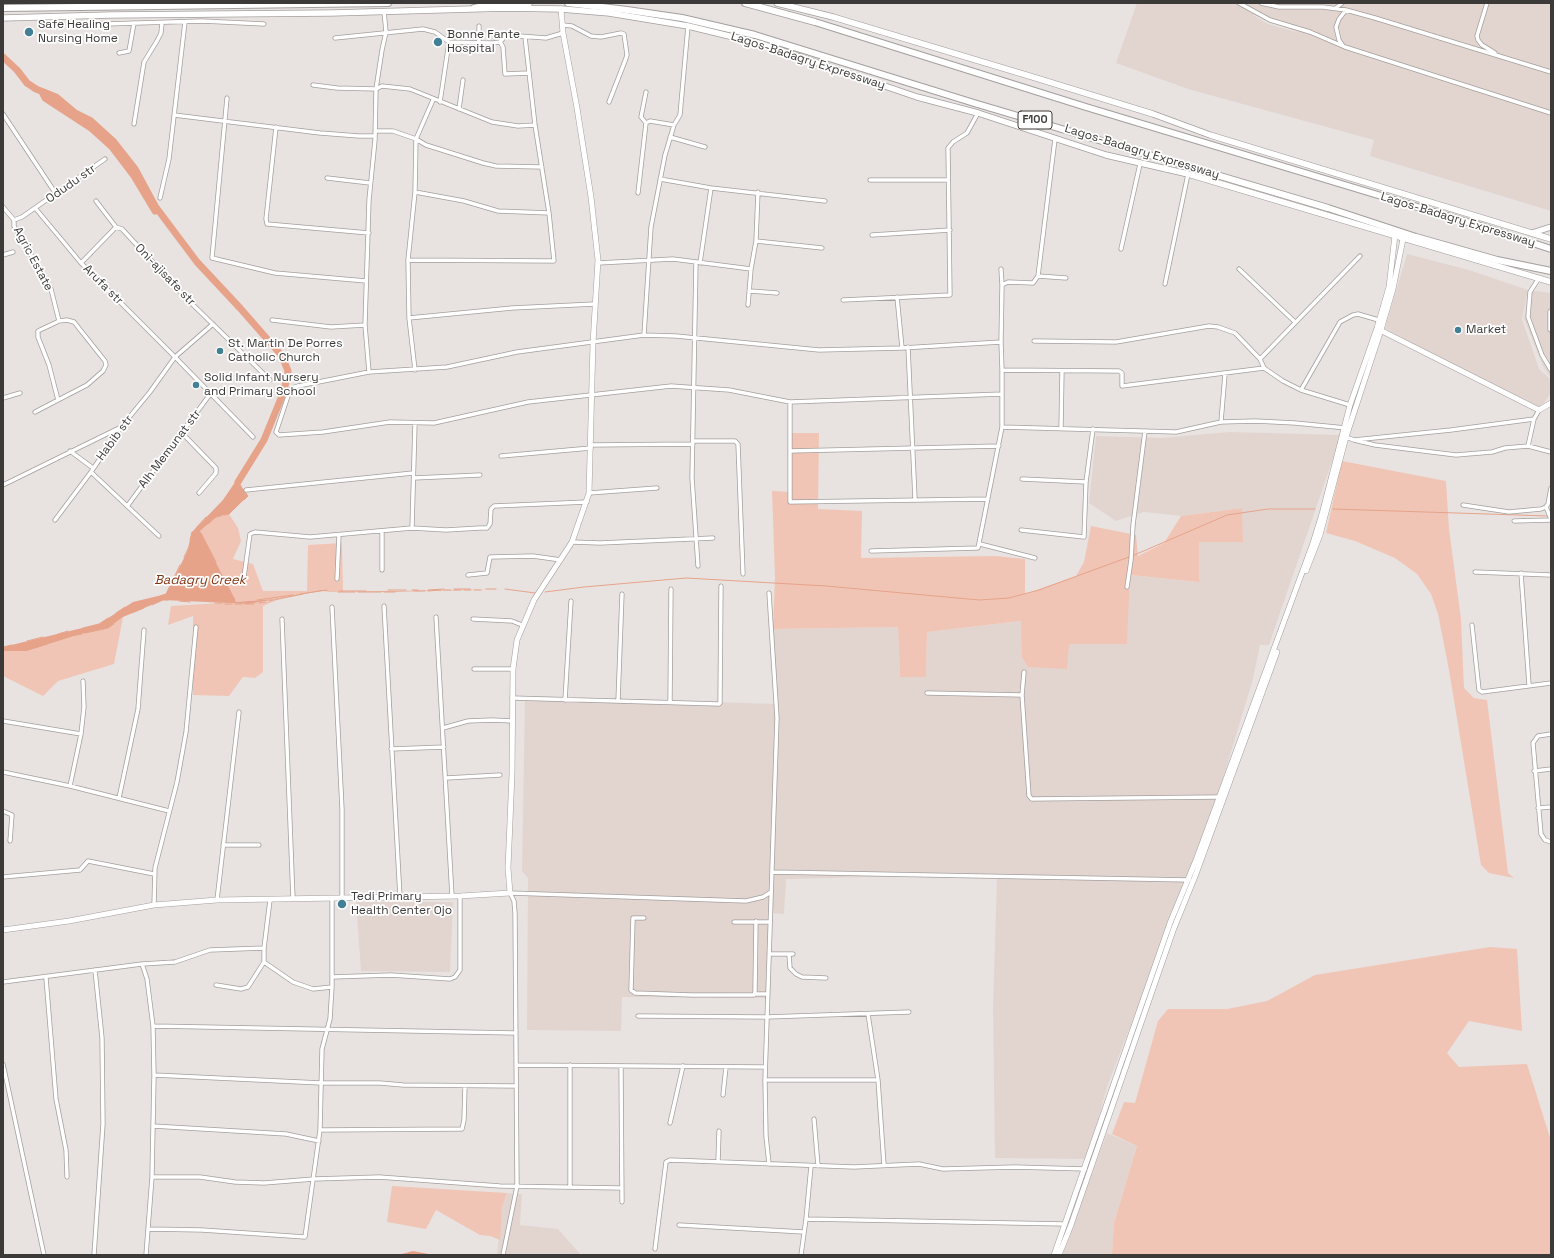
<!DOCTYPE html>
<style>
body{margin:0}
#map{position:relative;width:1554px;height:1258px;overflow:hidden;background:#e8e3e1;font-family:"Space Grotesk",sans-serif}
canvas{display:block}
.frame{position:absolute;inset:0;border:4px solid #3c3a39;pointer-events:none}
</style>
<div id="map">
<canvas width="1554" height="1258"></canvas>
<div class="frame"></div>
</div>
<script>
const g = document.querySelector('canvas').getContext('2d');
g.lineJoin = 'round';
function paint(path, color) {
  g.fillStyle = color;
  g.fill(path, 'evenodd');
}
function toPath(rows) {
  const path = new Path2D();
  for (const r of rows) {
    path.moveTo(r[0], r[1]);
    for (let i = 2; i < r.length; i += 2) path.lineTo(r[i], r[i + 1]);
  }
  return path;
}
function stroke(path, color, width, dash) {
  g.strokeStyle = color;
  g.lineWidth = width;
  g.lineCap = dash ? 'butt' : 'round';
  g.setLineDash(dash || []);
  g.stroke(path);
}
function write(font, color, halo, rows, align = 'center') {
  g.font = font + ' "Space Grotesk",sans-serif';
  g.lineWidth = 3.5;
  g.setLineDash([]);
  g.textBaseline = 'middle';
  g.strokeStyle = halo;
  g.fillStyle = color;
  for (const [text, x, y, turn = 0] of rows) {
    g.save();
    g.translate(x, y);
    g.rotate((+turn || 0) * Math.PI / 180);
    g.textAlign = isNaN(turn) ? turn : align;
    if (halo) g.strokeText(text, 0, 0);
    g.fillText(text, 0, 0);
    g.restore();
  }
}
paint(toPath([
 [1137,3,1551,3,1551,211,1370,156,1374,140,1188,89,1116,63],
 [1253,15,1254,15,1300,33,1268,24],
 [1407,254,1469,270,1528,290,1522,319,1539,369,1551,380,1551,393,1541,407,1453,366,1385,328],
 [1529,290,1551,293,1551,378,1543,366,1524,319],
 [1229,432,1341,435,1269,645,1260,645,1253,679,1212,815,1108,1084,1087,1159,995,1158,993,1007,997,877,911,876,786,879,784,914,772,913,767,998,622,997,621,1031,527,1030,528,878,522,871,525,696,776,704,773,629,898,627,900,677,926,677,927,632,1022,621,1022,657,1069,644,1130,575,1198,582,1199,542,1243,542,1241,508,1181,516,1144,512,1116,521,1089,503,1096,436,1162,438],
 [356,902,453,902,450,972,361,971],
 [1107,1133,1137,1146,1114,1223,1112,1255,1062,1255],
 [507,1193,522,1194,520,1225,558,1229,581,1255,497,1255,502,1207]
]), '#e2d5d0');
paint(toPath([
 [792,433,819,433,818,509,862,511,861,558,995,556,1025,559,1025,594,1076,576,1084,562,1091,526,1136,535,1138,556,1164,543,1181,516,1242,508,1243,542,1199,542,1199,582,1130,575,1127,644,1069,644,1067,669,1028,667,1022,657,1021,621,927,632,926,677,900,677,898,627,773,629,775,577,772,491,792,492],
 [1342,461,1446,481,1449,529,1461,619,1464,688,1474,698,1487,700,1508,873,1514,878,1489,873,1481,865,1449,670,1438,614,1431,594,1417,574,1395,558,1355,541,1326,533],
 [229,514,238,528,241,541,233,559,253,564,263,591,307,591,308,545,342,543,343,592,321,590,274,599,236,602,200,531,216,517],
 [277,600,263,606,263,672,255,678,243,677,229,696,193,695,193,616,168,625,171,606,220,603,249,604],
 [123,617,114,664,58,681,43,696,3,676,3,651,27,651,77,635,108,628],
 [1490,947,1517,949,1522,1031,1469,1021,1447,1053,1459,1067,1527,1064,1551,1141,1551,1255,1112,1255,1114,1223,1137,1146,1112,1134,1124,1102,1135,1103,1158,1021,1168,1009,1227,1009,1267,1001,1315,975],
 [392,1186,507,1193,502,1207,500,1240,490,1236,480,1235,436,1210,426,1229,387,1222]
]), '#f1c5b5');
paint(toPath([
 [237,480,248,496,229,514,216,517,200,531,236,602,274,599,321,590,343,592,505,589,383,592,341,592,321,591,249,604,163,600,123,617,108,628,77,635,27,651,3,651,3,647,99,624,133,602,166,594,187,552,192,532,223,500],
 [413,1251,434,1255,398,1255]
]), '#e7a38a');
stroke(toPath([
 [243,489,248,496,244,500],
 [223,501,237,480,241,486],
 [1333,509,1548,516],
 [224,515,229,514,238,505],
 [208,524,216,517,221,516],
 [196,528,206,517],
 [201,533,216,562],
 [190,540,192,532],
 [1132,556,1227,515,1268,509,1315,509],
 [184,557,188,549],
 [226,583,235,600],
 [454,589,470,589],
 [486,589,496,589],
 [505,589,535,593],
 [388,590,406,590],
 [412,590,418,590],
 [428,590,444,589],
 [444,590,451,590],
 [454,590,461,590],
 [464,590,471,590],
 [474,590,481,590],
 [340,591,366,591],
 [414,591,425,591],
 [428,591,441,590],
 [338,592,355,592],
 [358,592,381,592],
 [384,592,395,592],
 [545,592,584,587,686,578,826,586,979,600,1009,598,1039,590,1129,557],
 [300,594,327,590],
 [160,596,166,594,180,565],
 [257,600,293,595],
 [179,601,190,602],
 [269,601,303,594],
 [215,603,222,603],
 [259,603,266,602],
 [225,604,232,604],
 [235,604,242,604],
 [245,604,254,604],
 [152,605,163,600,168,600],
 [116,613,125,607],
 [132,613,144,608],
 [83,628,99,624,108,618],
 [85,633,108,628,114,624],
 [58,634,68,631],
 [71,636,82,634],
 [27,641,43,637],
 [56,641,68,637],
 [3,647,12,645],
 [35,648,47,644]
]), '#e7a38a', 1);
stroke(toPath([
 [3,57,17,70,27,83,36,89,56,97,75,113,91,121,113,141,135,169,155,206,197,262,240,308,282,356,288,371,284,391,264,440,238,482],
 [42,92,45,98,91,128,112,147,134,176,155,211]
]), '#e7a38a', 7);
const street = toPath([
 [1239,3,1270,20,1310,32,1345,47,1551,113],
 [1261,3,1279,7,1323,7,1346,10,1375,18,1551,72],
 [1487,3,1477,36,1478,40,1482,45,1495,53],
 [1336,8,1342,3],
 [74,25,202,21,264,24],
 [563,25,572,26,591,36,601,37,621,33,624,34,627,55,625,61,609,102],
 [335,38,423,29,435,32,449,42,492,43,500,42,506,35,546,38,563,33],
 [500,42,503,47,505,74,529,73],
 [479,43,479,26],
 [1343,46,1339,40,1336,27,1339,19,1346,10],
 [119,53,129,51,134,23],
 [313,85,337,88,376,89,382,86,410,89,492,122,518,126,535,125],
 [227,98,212,258,275,273,366,281],
 [440,102,449,42],
 [459,109,463,80],
 [3,114,56,194],
 [174,115,320,133,359,136,375,136],
 [646,123,641,117,646,92],
 [134,124,144,62,157,41,161,33,162,23],
 [276,127,266,219,267,224,369,233],
 [375,131,393,131,416,139,426,145,483,163,496,166,542,167],
 [670,137,705,147],
 [327,178,370,183],
 [660,179,711,188,825,201],
 [870,180,948,180],
 [415,192,464,201,498,211,549,213],
 [638,193,646,123,650,121,674,125],
 [160,198,169,159,185,22],
 [96,201,116,227,122,229,186,298,270,380],
 [3,207,14,220,22,217,105,159],
 [36,209,81,263,175,357,253,437],
 [14,220,14,226,18,233,51,289,59,321],
 [872,235,950,230],
 [756,241,822,248],
 [1121,249,1140,164],
 [3,255,13,252],
 [408,260,554,261,549,213,535,125,525,37],
 [696,262,692,478,698,566],
 [81,263,116,227],
 [598,263,673,259,751,269],
 [700,263,711,188],
 [1001,269,1002,285],
 [1239,269,1295,322],
 [1038,276,1066,278],
 [1539,278,1530,292,1528,317,1542,355,1551,370],
 [1165,284,1188,174],
 [750,291,777,293],
 [897,297,902,348],
 [843,300,950,295,948,148,953,142,967,133,978,113],
 [748,305,751,269,756,241,758,192],
 [409,318,512,308,595,304],
 [272,320,331,327,365,325],
 [644,335,651,227,665,155,674,125,680,115,688,26],
 [1034,341,1116,342,1209,326,1218,327,1235,333,1260,359,1264,368,1283,381,1301,390,1350,405],
 [1001,342,1002,285,1008,282,1033,283,1038,276,1055,139],
 [908,347,915,499],
 [1260,359,1360,256],
 [415,370,409,318,408,260,415,192,416,139,433,100],
 [1002,370,1001,342,902,348,819,350,676,336,644,335,517,352,447,367,369,372,298,386,292,388,289,393,276,432,279,435,323,432,390,422,434,423,528,402,671,386,729,390,790,402,1002,394],
 [369,372,365,325,369,200,375,140,376,89,382,50,386,32,384,11],
 [1301,390,1340,322,1353,315,1358,314,1382,321],
 [3,398,20,393],
 [790,402,790,502,988,499],
 [35,412,58,400,87,385,103,371,106,365,105,361,74,322,67,320,59,321,38,331,38,337,49,365,58,400],
 [1221,422,1225,374],
 [1002,427,1176,432,1221,422,1255,421,1295,423,1346,428],
 [1061,429,1062,371],
 [182,433,216,468,216,473,199,493],
 [1346,437,1354,440,1451,430,1534,419],
 [1354,440,1375,445,1456,455,1492,452,1505,448,1528,446,1551,452],
 [693,441,735,441,738,444,743,574],
 [591,445,693,444],
 [1528,446,1534,419,1539,410],
 [70,451,93,468],
 [790,451,999,446],
 [501,456,591,448],
 [91,472,159,536],
 [414,478,480,475],
 [1022,479,1086,482],
 [3,485,121,427],
 [246,490,413,473],
 [589,493,657,488],
 [128,505,211,393],
 [1463,505,1509,512,1541,509,1546,507,1548,504,1551,488],
 [1546,507,1551,519],
 [55,520,91,472,122,426,150,392,175,357,213,324],
 [1514,521,1551,520],
 [412,528,415,423],
 [1021,530,1084,537,1086,482,1093,429],
 [382,531,382,570],
 [572,542,600,543,713,538],
 [980,544,1035,558],
 [871,551,978,548,1002,427,1002,370,1119,371,1122,373,1122,386,1264,368],
 [1475,572,1551,575],
 [1521,573,1529,685],
 [468,575,487,573,490,557,533,556,561,560],
 [337,579,339,535],
 [243,584,250,534,255,532,310,537,412,528,446,530,480,528,487,528,490,524,491,509,494,506,587,502],
 [1127,587,1131,560,1133,525,1145,431],
 [769,593,777,718,765,1080,766,1136,769,1164],
 [384,606,400,897],
 [332,607,342,809,342,898],
 [436,617,452,896],
 [282,619,293,899],
 [473,619,512,621,522,625],
 [1472,625,1479,690,1482,692,1551,683],
 [474,669,513,669],
 [927,693,1022,695,1029,796,1032,799,1219,797],
 [1022,695,1024,672],
 [512,698,719,704,720,703,721,586],
 [565,700,571,601],
 [618,701,622,594],
 [670,702,671,589],
 [3,721,81,734],
 [443,728,468,721,492,720,512,721],
 [1551,734,1538,736,1533,743,1541,834,1545,840,1551,842],
 [391,749,444,747],
 [1534,771,1551,769],
 [3,772,70,786,169,811],
 [446,778,500,775],
 [70,786,81,734,84,707,83,681],
 [119,798,138,709,144,630],
 [1538,808,1551,807],
 [3,811,12,815,10,841],
 [223,845,259,845],
 [772,872,1189,880],
 [3,877,80,870,88,861,154,874],
 [510,893,746,901,763,897,771,892],
 [217,900,239,712],
 [154,905,155,868,177,782,186,732,196,627],
 [644,918,633,918,631,990,635,993,692,995,754,995,755,992,756,921],
 [734,922,770,922],
 [264,948,264,962,293,982,313,989,332,987],
 [769,954,793,954],
 [789,954,790,968,796,974,802,977,826,978],
 [142,964,147,979,153,1026,154,1075,152,1177,146,1255],
 [332,977,391,975,450,979,455,977,460,970,460,896],
 [46,978,56,1099,66,1150,67,1177],
 [3,982,142,964,175,962,210,950,264,948,270,900],
 [216,985,241,989,248,987,264,962],
 [755,994,767,994],
 [868,1014,878,1080,884,1165],
 [638,1016,767,1017,909,1012],
 [153,1026,515,1033],
 [3,1064,44,1255],
 [516,1065,765,1067],
 [570,1065,570,1187],
 [621,1066,622,1202],
 [154,1075,321,1083,380,1083,403,1085,516,1086],
 [765,1080,878,1080],
 [723,1095,726,1067],
 [814,1119,818,1166],
 [670,1123,683,1066],
 [153,1126,286,1134,319,1141],
 [320,1130,462,1129,464,1120,465,1086],
 [718,1162,719,1131],
 [152,1177,200,1177,235,1182,264,1183,314,1179,379,1177,500,1186,621,1188],
 [806,1219,811,1166],
 [679,1225,804,1232],
 [148,1229,202,1230,305,1237,320,1130,322,1049,330,1019,332,987,332,898],
 [655,1249,666,1162,670,1160,854,1167,919,1164,943,1169,1015,1167,1085,1169],
 [94,1255,103,1124,102,1038,95,970],
 [503,1255,517,1186,515,913,514,901,510,893],
 [801,1255,806,1219,1065,1224]
]);
const secondary = toPath([
 [1378,329,1539,410,1551,403],
 [1306,571,1320,535,1346,437,1381,330,1393,289,1403,239],
 [3,930,69,921,154,905,217,900,460,896,510,893,508,868,512,774,513,669,517,640,534,600,572,542,589,493,593,343,598,260,591,197,577,108,563,33,561,9],
 [1054,1255,1170,923,1196,860,1313,543,1322,514,1350,405,1377,328,1389,287,1395,235],
 [1059,1255,1071,1225,1174,928,1196,874,1277,652]
]);
const primary = toPath([
 [777,3,833,17,1036,78,1153,114,1210,135,1551,239],
 [3,18,110,15,332,13,507,8,561,9,609,13,688,26,762,44,917,97,978,113,1106,155,1188,174,1551,282],
 [1532,233,1551,227],
 [1551,312,1551,329]
]);
const highway = toPath([
 [568,3,627,10,682,18,755,35,974,103,1328,208,1416,237,1497,260,1551,271],
 [745,3,815,22,1086,107,1484,227,1551,249],
 [3,8,388,3],
 [474,8,489,5,529,3]
]);
stroke(street, '#a39f9d', 5);
stroke(secondary, '#a39f9d', 6);
stroke(primary, '#a39f9d', 7);
stroke(highway, '#a39f9d', 8);
stroke(street, '#fff', 3.5);
stroke(secondary, '#fff', 5);
stroke(primary, '#fff', 5.5);
stroke(highway, '#fff', 6);
for (const [x, y, r, color] of [
 [29,32,5,"#428195"],
 [438,42,5,"#428195"],
 [1458,330,4,"#428195"],
 [220,351,4,"#428195"],
 [196,385,4,"#428195"],
 [342,904,5,"#428195"]
]) {
  const dot = new Path2D();
  dot.arc(x, y, r, 0, 2 * Math.PI);
  g.fillStyle = color;
  g.fill(dot);
  stroke(dot, '#fff', 1.5);
}
for (const [x, y, w] of [
 [1035,120,34]
]) {
  const box = new Path2D();
  box.roundRect(x - w / 2, y - 9, w, 18, 3);
  g.fillStyle = '#fff';
  g.fill(box);
  stroke(box, '#3c3a39', 1);
}
write('bold 11px', '#3c3a39', null, [
 ["F100",1035,120]
]);
write('12px', '#3c3a39', '#fff', [
 ["Safe Healing",38,25],
 ["Nursing Home",38,39],
 ["Bonne Fante",447,35],
 ["Hospital",447,49],
 ["Market",1466,330],
 ["St. Martin De Porres",228,344],
 ["Catholic Church",228,358],
 ["Solid Infant Nursery",204,378],
 ["and Primary School",204,392],
 ["Tedi Primary",351,897],
 ["Health Center Ojo",351,911]
], 'left');
write('12px', '#3c3a39', '#fff', [
 ["Lagos-Badagry Expressway",808,61,18],
 ["Lagos-Badagry Expressway",1142,152,17],
 ["Odudu str",71,184,-35],
 ["Lagos-Badagry Expressway",1458,220,17],
 ["Agric Estate",33,259,62],
 ["Oni-ajisafe str",165,275,46],
 ["Arufa str",103,285,45],
 ["Habib str",115,438,-54],
 ["Alh Memunat str",170,449,-53]
]);
write('italic 13px', '#863615', '#fff', [
 ["Badagry Creek",200,580]
]);
</script>
